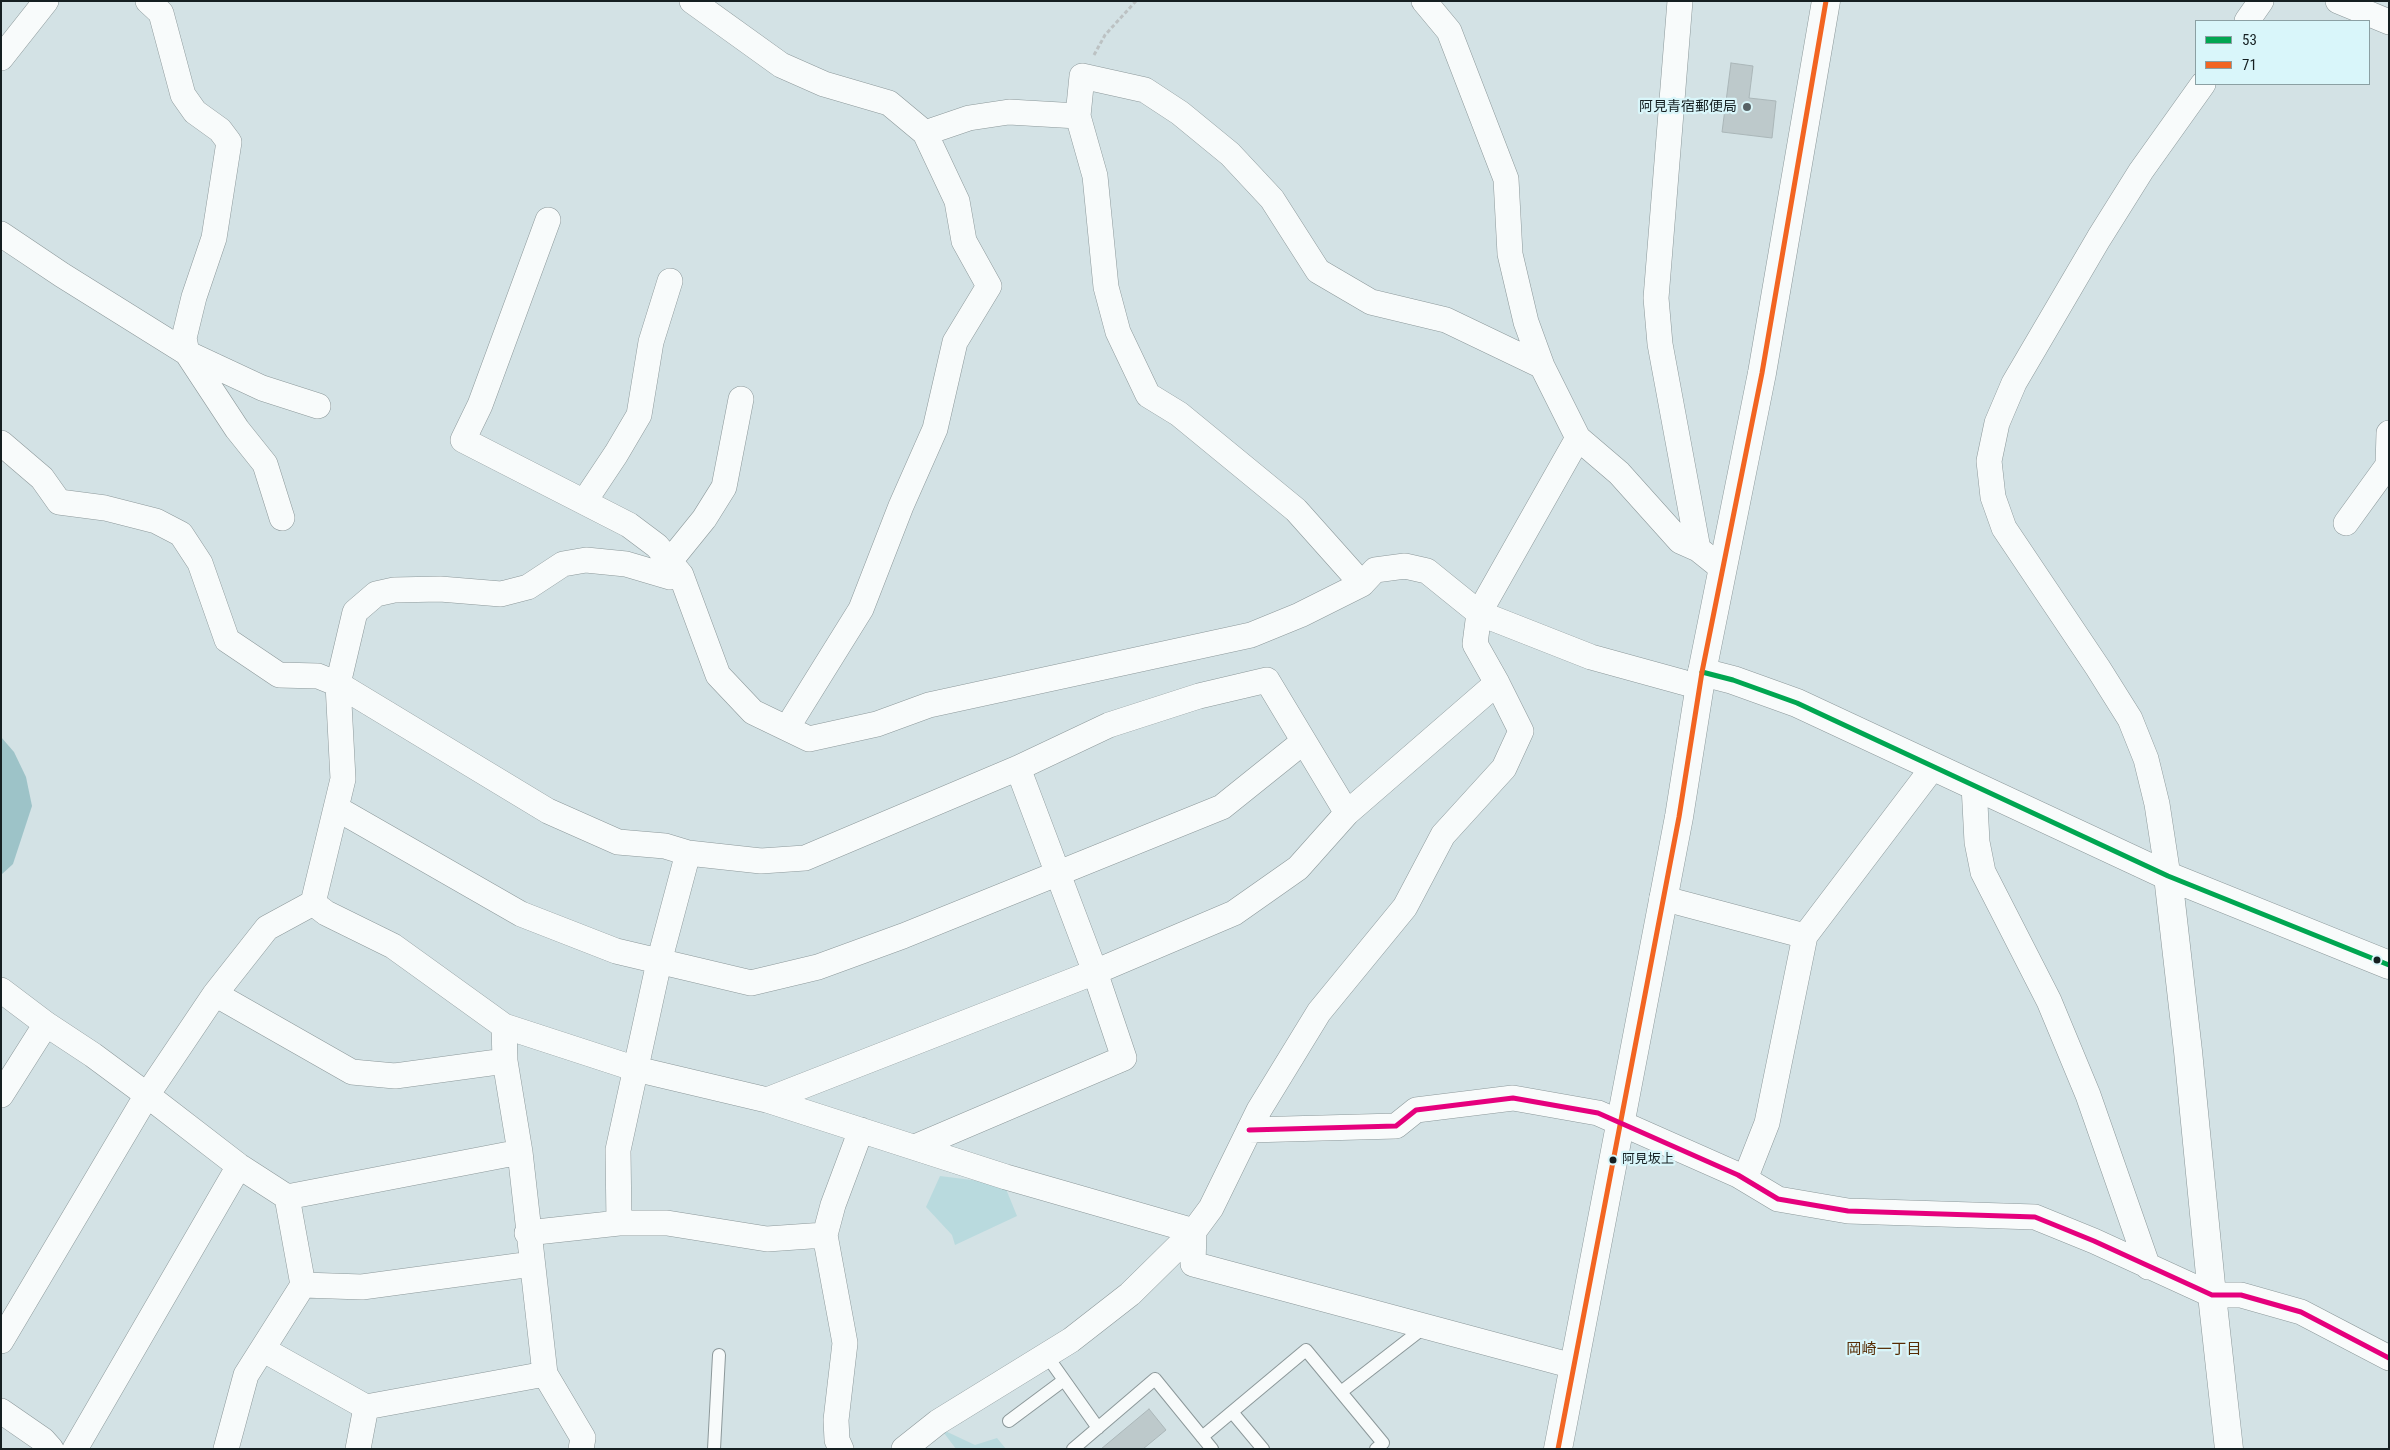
<!DOCTYPE html>
<meta charset="utf-8">
<style>
body{margin:0}
#map{position:relative;width:2390px;height:1450px;overflow:hidden;background:#d3e2e5;font-family:"Roboto Condensed",sans-serif}
canvas{display:block}
.frame{position:absolute;inset:0;border:2px solid #151f21;pointer-events:none}
.legend{position:absolute;left:2195px;top:20px;width:175px;height:65px;box-sizing:border-box;background:#d9f6fa;border:1px solid #8ba0a3;margin:0;padding:6px 9px;list-style:none;font-size:15px;color:#151f21}
.legend li{display:flex;align-items:center;gap:10px;height:25px}
.legend b{width:25px;border:1px solid #8ba0a3}
</style>
<div id="map">
<canvas width="2390" height="1450"></canvas>
<div class="frame"></div>
<ul class="legend">
<li><b style="height:6px;background:#00a651"></b>53</li>
<li><b style="height:6px;background:#f26522"></b>71</li>
</ul>
</div>
<script>
const g = document.querySelector('canvas').getContext('2d');
g.lineJoin = 'round';
function paint(path, color) {
  g.fillStyle = color;
  g.fill(path, 'evenodd');
}
function toPath(rows) {
  const path = new Path2D();
  for (const r of rows) {
    path.moveTo(r[0], r[1]);
    for (let i = 2; i < r.length; i += 2) path.lineTo(r[i], r[i + 1]);
  }
  return path;
}
function stroke(path, color, width, dash) {
  g.strokeStyle = color;
  g.lineWidth = width;
  g.lineCap = dash ? 'butt' : 'round';
  g.setLineDash(dash || []);
  g.stroke(path);
}
function write(font, color, halo, rows, align = 'center') {
  g.font = font + ' "Roboto Condensed","Noto Sans JP",sans-serif';
  g.lineWidth = 4.5;
  g.setLineDash([]);
  g.textBaseline = 'middle';
  g.strokeStyle = halo;
  g.fillStyle = color;
  for (const [text, x, y, turn = 0] of rows) {
    g.save();
    g.translate(x, y);
    g.rotate((+turn || 0) * Math.PI / 180);
    g.textAlign = isNaN(turn) ? turn : align;
    if (halo) g.strokeText(text, 0, 0);
    g.fillText(text, 0, 0);
    g.restore();
  }
}
paint(toPath([
 [940,1176,1004,1184,1017,1216,955,1245,952,1235,926,1207],
 [941,1429,975,1445,997,1438,1006,1449,956,1449]
]), '#b9dade');
paint(toPath([
 [1,737,14,752,26,777,32,806,13,864,1,875]
]), '#9dc3c8');
const building = toPath([
 [1731,63,1753,66,1749,98,1776,101,1772,138,1722,132,1731,63],
 [1149,1409,1166,1430,1143,1449,1101,1449,1149,1409]
]);
paint(building, '#bdc9cb');
stroke(building, '#aab6b8', 1);
const service = toPath([
 [1047,1356,1098,1428],
 [1341,1392,1426,1326],
 [1232,1412,1263,1449],
 [1009,1421,1064,1380],
 [1202,1437,1306,1350,1383,1443,1376,1449],
 [714,1449,719,1355],
 [1073,1449,1155,1379,1212,1449]
]);
const minor = toPath([
 [148,1,161,13,183,95,195,112,220,130,229,142,214,238,194,297,184,338,187,353,237,429,265,464,282,518],
 [692,1,781,65,824,84,889,103,925,133,957,201,964,241,989,286,955,342,935,429,901,506,861,609,787,728],
 [1424,1,1449,31,1506,179,1510,254,1526,322,1542,366,1578,438,1619,473,1680,541,1698,549,1723,569],
 [1680,1,1656,298,1660,344,1698,549],
 [2338,1,2389,22],
 [2247,21,2261,1],
 [1,58,46,1],
 [1078,116,1095,176,1106,287,1118,332,1148,395,1179,414,1296,510,1362,584],
 [925,133,969,118,1009,112,1078,116,1082,76,1145,90,1180,113,1230,154,1272,199,1318,271,1371,302,1446,320,1542,366],
 [548,220,480,405,463,440,629,525,657,546,681,575,718,675,753,712,809,739,877,724,929,705,1251,635,1300,615,1362,584,1375,570,1405,566,1427,571,1479,613,1591,657,1700,687],
 [1,234,62,275,187,353,262,388,318,406],
 [1,443,42,478,59,502,105,508,156,521,181,534,200,563,227,640,279,675,318,676,338,684,548,811,618,842,665,846,688,853,761,861,805,858,1018,768,1109,725,1199,696,1267,680,1347,813,1298,868,1234,913,1095,972,767,1100],
 [584,502,616,454,639,415,651,342,670,281],
 [2346,523,2388,465,2389,433],
 [670,561,704,519,724,487,741,399],
 [1974,785,1977,842,1983,872,2049,1001,2088,1095,2148,1267],
 [336,808,521,914,616,951,751,983,818,967,903,936,1222,807,1303,742],
 [1347,813,1497,683],
 [2168,876,2157,804,2146,759,2130,719,2098,668,2004,528,1993,497,1989,461,1997,423,2014,383,2099,238,2141,171,2203,84],
 [1662,898,1805,936],
 [313,903,326,913,393,946,504,1026,636,1069,767,1100,1006,1177,1194,1231],
 [1,990,46,1024,93,1055,147,1095,239,1166,287,1197,520,1152],
 [215,994,352,1072,395,1076,505,1061],
 [504,1026,505,1061,520,1152,545,1374,583,1438,581,1449],
 [1,1095,46,1024],
 [1249,1130,1396,1126,1416,1110,1513,1098,1598,1113,1738,1175,1778,1199,1848,1211,2035,1217,2094,1241,2212,1295,2241,1295,2301,1312,2389,1358],
 [915,1147,1124,1058,1095,972,1018,768],
 [1745,1179,1767,1123,1805,936,1934,766],
 [619,1223,618,1150,659,962,688,853],
 [1194,1231,1193,1264,1573,1366],
 [527,1233,619,1223,667,1223,767,1239,825,1235],
 [303,1285,362,1287,532,1264],
 [1,1341,147,1095,215,994,267,928,313,903,343,779,338,684,355,612,376,594,394,590,440,589,501,594,528,587,563,564,586,560,626,564,670,577,681,575],
 [264,1350,366,1407,545,1374],
 [1,1411,43,1440,51,1449],
 [75,1449,239,1166],
 [226,1449,246,1375,303,1285,287,1197],
 [358,1449,366,1407],
 [841,1449,837,1440,836,1420,845,1343,825,1235,833,1205,861,1130],
 [904,1449,938,1422,1071,1340,1130,1294,1194,1231,1211,1208,1259,1110,1319,1012,1405,907,1443,835,1504,768,1521,731,1497,683,1475,644,1479,613,1578,438]
]);
const tertiary = toPath([
 [1702,672,1733,680,1797,703,2168,876,2389,965],
 [2168,876,2188,1051,2212,1295,2229,1449]
]);
const secondary = toPath([
 [1558,1449,1679,817,1702,672,1762,373,1826,1]
]);
stroke(service, '#8c989a', 14);
stroke(minor, '#8c989a', 26);
stroke(tertiary, '#8c989a', 29);
stroke(secondary, '#8c989a', 29);
stroke(toPath([
 [1094,55,1105,35,1136,1]
]), '#bcc2c3', 3, [4, 2.5]);
stroke(service, '#f8fbfb', 12);
stroke(minor, '#f8fbfb', 25);
stroke(tertiary, '#f8fbfb', 28);
stroke(secondary, '#f8fbfb', 28);
stroke(toPath([
 [1702,672,1733,680,1797,703,2168,876,2389,965]
]), '#00a651', 5);
stroke(toPath([
 [1558,1449,1679,817,1702,672,1762,373,1826,1]
]), '#f26522', 5);
stroke(toPath([
 [1249,1130,1396,1126,1416,1110,1513,1098,1598,1113,1738,1175,1778,1199,1848,1211,2035,1217,2094,1241,2212,1295,2241,1295,2301,1312,2389,1358]
]), '#e5007d', 5);
for (const [x, y, r, color] of [
 [1747,107,5,"#586366"],
 [2377,960,4.5,"#151f21"],
 [1613,1160,4.5,"#151f21"]
]) {
  const dot = new Path2D();
  dot.arc(x, y, r, 0, 2 * Math.PI);
  g.fillStyle = color;
  g.fill(dot);
  stroke(dot, '#d9f6fa', 2);
}
write('13px', '#151f21', '#d9f6fa', [
 ["阿見坂上",1622,1160]
], 'left');
write('14px', '#151f21', '#d9f6fa', [
 ["阿見青宿郵便局",1737,107]
], 'right');
write('15px', '#562b03', '#d9f6fa', [
 ["岡崎一丁目",1884,1350]
]);
</script>
